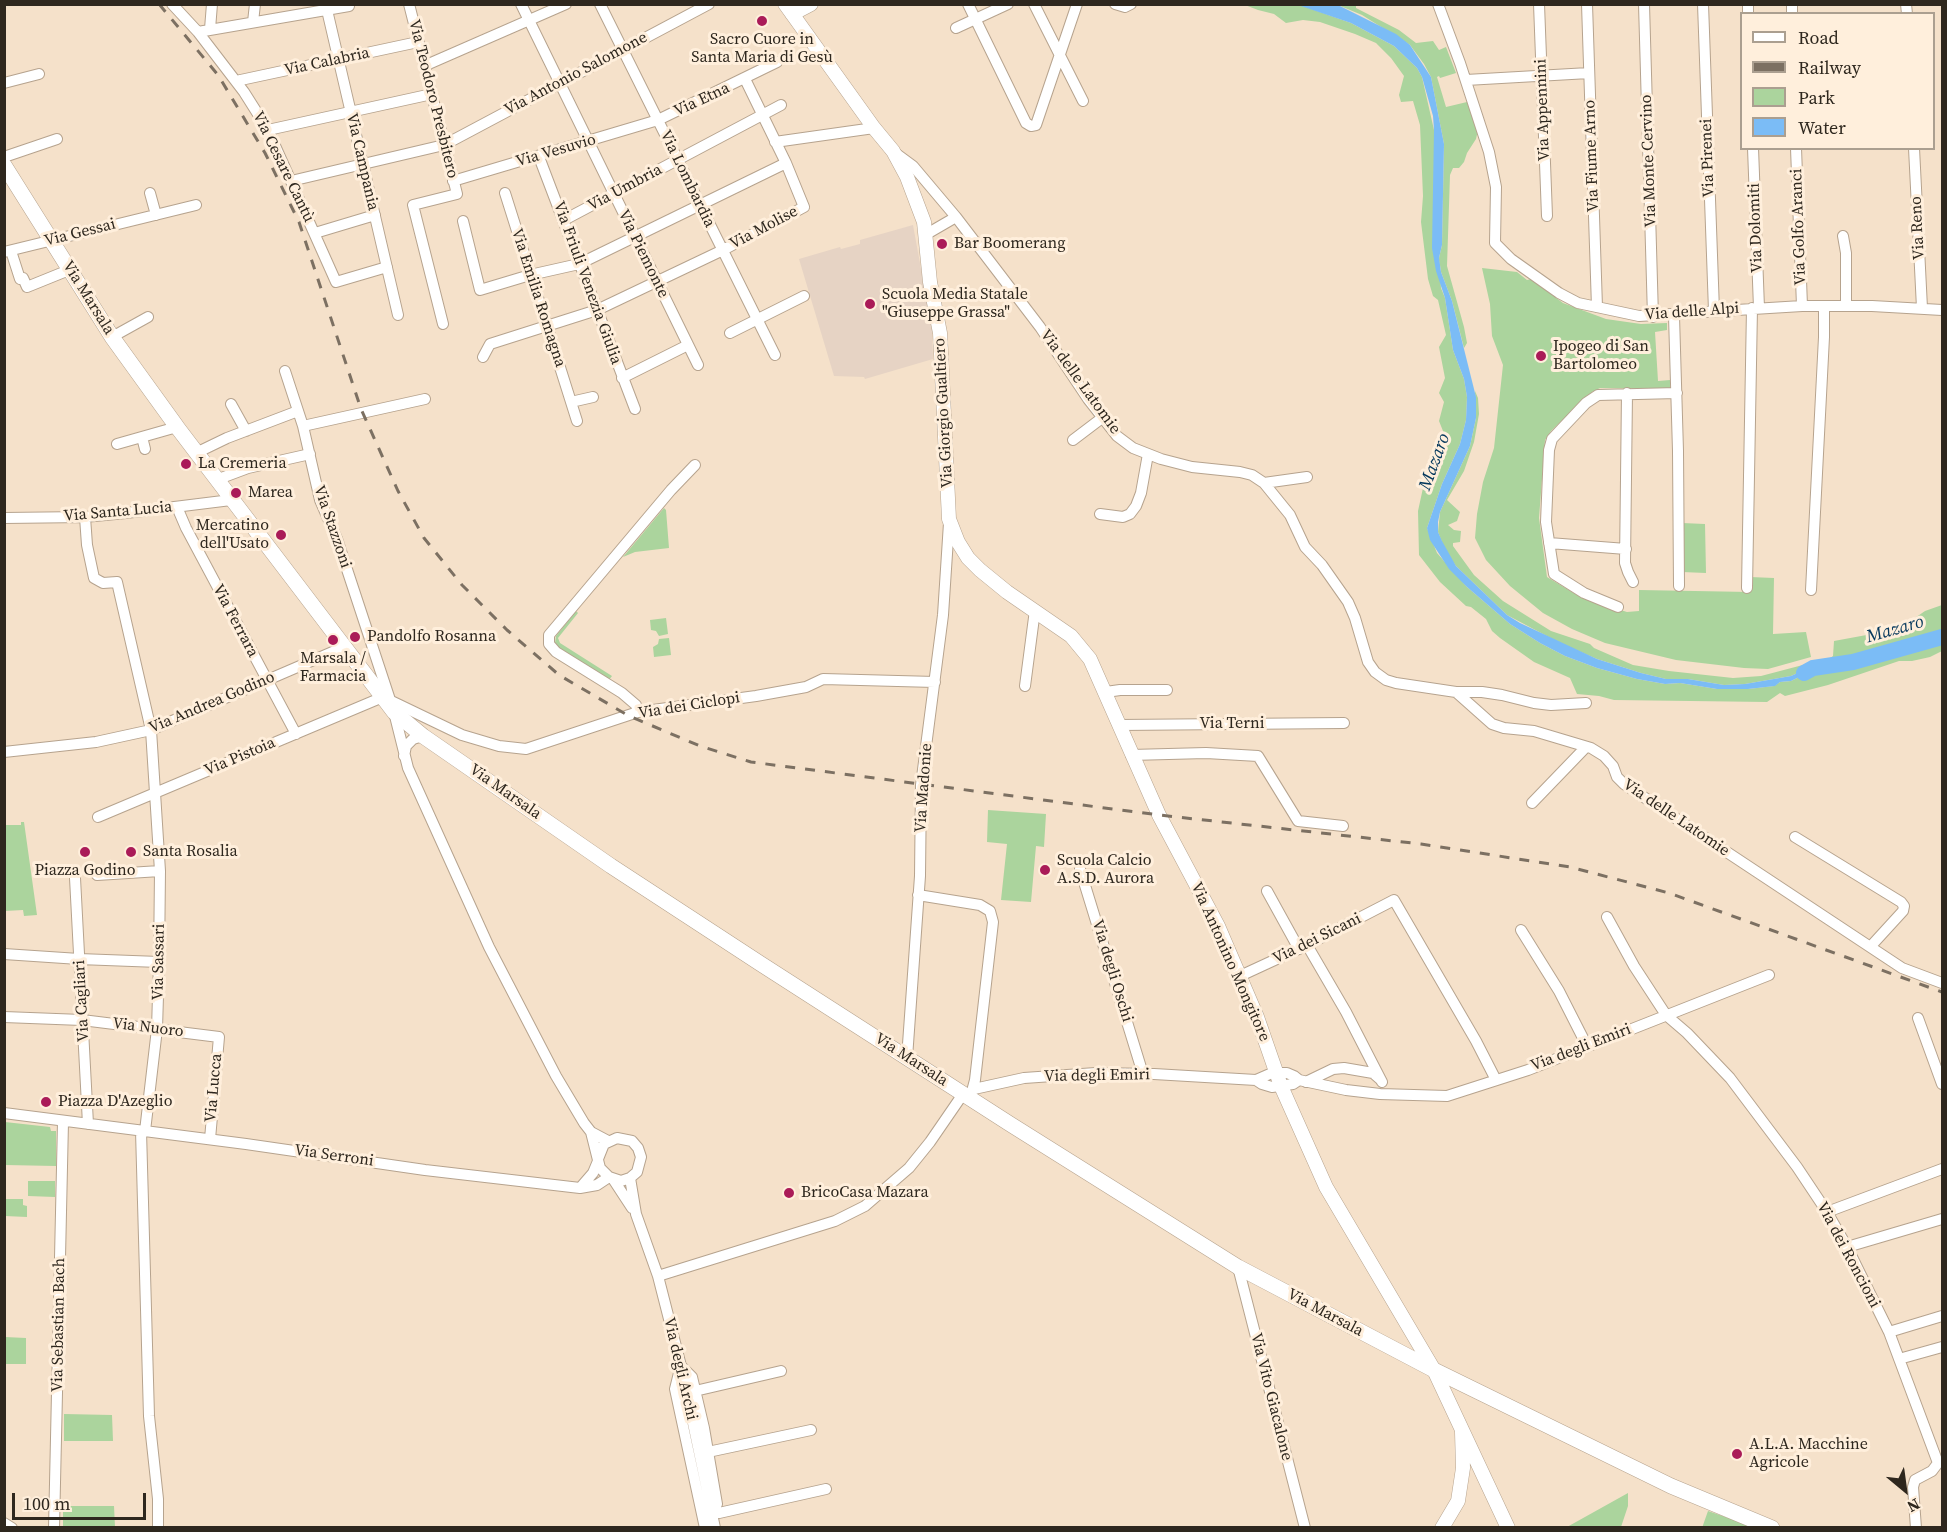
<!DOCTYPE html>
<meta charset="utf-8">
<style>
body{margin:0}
#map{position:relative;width:1947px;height:1532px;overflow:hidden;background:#f5e1ca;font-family:"Source Serif 4",serif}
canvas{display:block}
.frame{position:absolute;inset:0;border:6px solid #2e271e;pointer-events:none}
.legend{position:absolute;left:1740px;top:12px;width:195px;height:138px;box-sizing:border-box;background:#ffefdc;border:2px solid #ab9f90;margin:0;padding:8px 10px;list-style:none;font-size:18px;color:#2e271e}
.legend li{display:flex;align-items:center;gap:12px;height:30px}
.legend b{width:30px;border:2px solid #ab9f90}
.north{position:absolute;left:1875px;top:1460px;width:60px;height:60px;-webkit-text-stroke:4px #ffefdc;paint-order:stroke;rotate:151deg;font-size:16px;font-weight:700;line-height:24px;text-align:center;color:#2e271e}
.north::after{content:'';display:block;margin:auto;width:21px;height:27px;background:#2e271e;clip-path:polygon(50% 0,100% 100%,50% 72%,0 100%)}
.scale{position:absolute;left:12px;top:1493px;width:134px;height:27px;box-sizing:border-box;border:3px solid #2e271e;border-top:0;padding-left:8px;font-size:18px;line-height:21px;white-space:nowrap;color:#2e271e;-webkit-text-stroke:4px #ffefdc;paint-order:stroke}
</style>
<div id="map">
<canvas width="1947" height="1532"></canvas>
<div class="frame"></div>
<ul class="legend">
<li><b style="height:8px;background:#fff"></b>Road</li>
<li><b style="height:8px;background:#7c7062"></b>Railway</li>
<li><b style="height:16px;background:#abd49d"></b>Park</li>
<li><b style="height:16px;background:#7bbcf6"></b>Water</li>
</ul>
<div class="north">N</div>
<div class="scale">100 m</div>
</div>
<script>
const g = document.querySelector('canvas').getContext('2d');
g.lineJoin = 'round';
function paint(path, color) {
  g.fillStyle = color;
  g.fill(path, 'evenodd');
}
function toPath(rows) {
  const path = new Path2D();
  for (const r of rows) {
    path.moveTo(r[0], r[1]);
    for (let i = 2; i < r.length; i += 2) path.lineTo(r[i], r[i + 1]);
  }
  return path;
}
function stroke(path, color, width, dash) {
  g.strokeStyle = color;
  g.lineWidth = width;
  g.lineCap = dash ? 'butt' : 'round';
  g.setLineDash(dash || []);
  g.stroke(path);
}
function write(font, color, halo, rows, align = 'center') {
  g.font = font + ' "Source Serif 4",serif';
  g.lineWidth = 6;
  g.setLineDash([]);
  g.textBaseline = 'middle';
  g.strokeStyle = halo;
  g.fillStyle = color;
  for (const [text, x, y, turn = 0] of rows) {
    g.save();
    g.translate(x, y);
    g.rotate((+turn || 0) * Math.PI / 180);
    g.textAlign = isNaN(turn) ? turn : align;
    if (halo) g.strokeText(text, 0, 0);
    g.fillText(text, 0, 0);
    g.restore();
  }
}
paint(toPath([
 [913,225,932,329,933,359,865,379,864,377,834,376,799,259,840,247,841,249,860,244,860,240]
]), '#e6d3c4');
paint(toPath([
 [1245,5,1300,5,1351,23,1394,46,1417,68,1422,77,1434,130,1434,178,1441,288,1445,298,1453,350,1464,379,1467,397,1466,420,1460,444,1442,484,1427,528,1437,553,1467,587,1510,624,1540,643,1565,656,1597,668,1637,679,1665,684,1680,683,1717,689,1748,689,1774,686,1780,682,1791,681,1811,671,1817,671,1813,666,1791,676,1745,684,1724,685,1688,679,1666,679,1641,673,1597,659,1560,643,1507,615,1456,566,1446,552,1438,532,1440,512,1470,446,1476,418,1475,391,1478,398,1479,414,1474,442,1464,471,1447,500,1460,512,1457,521,1448,525,1454,530,1461,531,1460,542,1453,543,1453,546,1474,575,1503,601,1551,631,1590,644,1594,648,1633,665,1669,671,1733,678,1761,676,1818,661,1825,662,1833,656,1834,641,1899,629,1925,611,1942,605,1942,651,1930,657,1912,661,1899,661,1828,685,1785,696,1780,693,1767,702,1614,700,1599,696,1577,694,1570,678,1534,662,1500,638,1492,631,1486,619,1471,607,1466,606,1440,582,1419,555,1418,511,1423,488,1445,436,1439,421,1444,402,1439,393,1445,378,1439,347,1446,335,1438,300,1433,296,1428,279,1421,222,1423,196,1420,125,1413,101,1401,102,1399,95,1404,76,1391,58,1376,43,1355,34,1320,22,1303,20,1286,23,1274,14,1258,10],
 [1338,5,1356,5,1356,8,1399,30,1416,43,1433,41,1439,50,1446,47,1456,73,1440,78,1439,76,1437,77,1446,107,1467,102,1478,130,1476,139,1467,153,1464,162,1459,168,1453,168,1450,175,1447,266,1464,327,1467,343,1464,348,1452,301,1441,272,1439,258,1442,245,1444,144,1431,77,1424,64,1410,45,1362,15],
 [1482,268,1517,272,1527,280,1531,279,1563,303,1606,319,1641,324,1667,323,1667,330,1655,332,1658,381,1670,380,1670,389,1600,388,1592,392,1551,431,1545,440,1539,518,1547,577,1582,598,1627,612,1639,611,1639,590,1750,592,1750,577,1774,578,1773,634,1806,632,1811,657,1768,669,1744,668,1676,660,1605,643,1572,629,1543,613,1510,586,1486,560,1475,538,1477,514,1483,482,1494,448,1503,365,1492,336,1490,304],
 [664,508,666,510,669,548,635,552,623,557],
 [1682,523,1705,524,1706,573,1682,572],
 [576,611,578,613,558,638,560,643,612,676,609,680,560,649,555,643,556,636],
 [666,618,668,634,659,636,656,631,651,630,650,620],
 [669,638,671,655,654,657,653,647,658,644,659,639],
 [988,810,1046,814,1044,847,1036,846,1031,902,1001,900,1007,844,987,842],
 [21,822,24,822,37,915,24,916,23,910,5,911,5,825,21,825],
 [5,1122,50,1127,51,1131,56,1131,56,1166,5,1165],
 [28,1181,55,1181,55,1197,28,1196],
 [5,1199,23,1199,23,1205,27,1206,27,1217,5,1216],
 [5,1337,26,1338,26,1364,5,1364],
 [64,1414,112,1415,113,1441,64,1441],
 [1628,1493,1628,1506,1621,1527,1567,1527],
 [63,1506,114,1506,115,1527,63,1527],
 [1708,1511,1755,1527,1702,1528]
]), '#abd49d');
paint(toPath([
 [1298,5,1338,5,1396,34,1410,45,1431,77,1444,144,1442,245,1439,258,1441,272,1452,301,1476,397,1476,418,1470,446,1440,512,1438,522,1438,532,1442,541,1456,566,1507,615,1520,623,1597,659,1641,673,1666,679,1688,679,1724,685,1745,684,1791,676,1813,666,1824,668,1817,671,1811,671,1791,681,1780,682,1775,686,1748,689,1717,689,1680,683,1665,684,1637,679,1597,668,1565,656,1540,643,1510,624,1467,587,1449,569,1430,540,1427,528,1442,484,1460,444,1466,420,1467,397,1464,379,1453,350,1445,298,1436,271,1432,248,1434,130,1433,116,1422,77,1417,68,1394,46,1351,23]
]), '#7bbcf6');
stroke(toPath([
 [1804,673,1813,668,1853,662,1942,637]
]), '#7bbcf6', 16);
const minor = toPath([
 [172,4,198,32,244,92,268,130,336,282,387,267],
 [409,4,457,194,413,205,443,324],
 [521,4,698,365],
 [600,4,775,355],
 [968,4,1026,123,1031,126,1036,125,1077,4],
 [1034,4,1083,101],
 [1115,4,1125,7,1131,4],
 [1438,4,1460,63,1489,152,1496,187,1495,243,1511,259,1559,293,1578,303,1639,316,1802,306,1872,306,1942,310],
 [1539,4,1547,216],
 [1587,4,1597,307],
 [1644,4,1653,317],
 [1703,4,1714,311],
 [1748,4,1748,14],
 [1906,4,1907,14],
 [327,10,398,315],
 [1792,14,1792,4],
 [253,22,255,4],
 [956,28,1008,4],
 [210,29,212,4],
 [198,32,349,6],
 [424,66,566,4],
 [1466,80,1589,73],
 [236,81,418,42],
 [4,83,39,74],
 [268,130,432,94],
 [775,142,874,128],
 [1753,148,1759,308],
 [1796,148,1802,306],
 [1914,148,1922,308],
 [894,152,913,166,956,217,925,235],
 [4,157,57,139],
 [539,157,635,409],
 [291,181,444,145,709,4],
 [453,181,658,120,777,62],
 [150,193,156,215],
 [505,193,577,421],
 [956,217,1040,327,1088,399,1117,436,1133,448,1161,459,1192,467,1240,472,1252,475,1264,483,1290,515,1305,547,1322,565,1348,602,1355,618,1368,662,1375,672,1386,680,1396,683,1456,692,1492,724,1504,728,1534,731,1591,748,1604,756,1613,766,1617,777,1624,784,1902,968,1942,983],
 [564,220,781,105],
 [463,221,480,290,530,275,579,264,786,163],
 [315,233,375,215],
 [1843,236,1846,253,1846,306],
 [11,251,20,279,23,278,27,287,69,270],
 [4,252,196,205],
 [1674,316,1678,451,1679,586],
 [730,333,804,296],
 [112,337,148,317],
 [483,357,490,344,597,310,723,250,804,207,786,163,745,79],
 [285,371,303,426,320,500,337,539,394,712,408,768,489,947,556,1076,584,1123,591,1132,608,1141],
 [622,378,688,345],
 [1627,393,1625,563,1628,572,1633,582],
 [571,402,593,397],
 [231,404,246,431],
 [303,426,425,399],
 [142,437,145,449],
 [1073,440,1102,418],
 [117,444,177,427],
 [196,453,227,438,298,411],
 [216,480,248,468,310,454],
 [1264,483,1307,477],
 [177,507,186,528,296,734],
 [1100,514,1123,517,1130,514,1136,506,1141,493,1148,454],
 [85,517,87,545,94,578,103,583,117,582,151,730,160,871,159,962,157,1029,145,1131],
 [4,518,85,517,126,513,231,500],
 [1549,543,1626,549],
 [1747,588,1752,308],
 [1811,590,1824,337,1824,306],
 [1618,607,1584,593,1554,574,1546,522,1549,450,1552,439,1586,403,1598,395,1677,393],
 [1025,686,1035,610],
 [1106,692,1120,690,1167,690],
 [1456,692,1482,692,1502,695,1534,703,1551,705,1586,703],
 [387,699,462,735,499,746,526,749,638,712,756,696,806,687,823,679,935,682],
 [638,712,636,705,622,693,556,652,549,644,549,635,671,490,695,465],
 [1119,725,1344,723],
 [4,752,96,742,151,730,344,647],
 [1131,755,1206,753,1258,756,1298,821,1343,826],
 [404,756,406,746,413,739,423,736],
 [1532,803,1586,747],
 [98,817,383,697],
 [1795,837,1901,902,1904,906,1903,911,1871,946],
 [1080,869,1143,1074],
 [97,875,160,871],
 [75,878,88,1124],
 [1267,891,1299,949],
 [918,895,980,905,990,911,993,922,975,1080,971,1095],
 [1607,917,1634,966,1666,1015,1687,1033,1730,1078,1797,1167,1827,1212,1847,1247,1889,1332,1938,1463,1932,1471,1915,1480,1913,1487,1916,1528],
 [1521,930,1559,991,1587,1046],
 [1307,945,1346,1012,1382,1082],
 [4,954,79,959,159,962],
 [1240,976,1307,945,1394,900,1476,1041,1496,1080],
 [4,1017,82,1020,219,1037,210,1139],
 [1918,1018,1942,1084],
 [907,1058,920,876,921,785,943,615,949,523],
 [1256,1080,1272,1073,1287,1073,1294,1076,1299,1080,1346,1090,1380,1094,1447,1096,1528,1070,1769,975],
 [1306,1082,1333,1069,1344,1068,1373,1073,1381,1080],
 [974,1089,1024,1078,1096,1073,1154,1074,1256,1080,1262,1084,1272,1087,1293,1084,1299,1080],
 [4,1113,246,1144,425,1170,580,1188,597,1185,609,1177],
 [141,1131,149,1416,158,1499,158,1528],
 [591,1132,600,1168,609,1177,621,1181,630,1178,637,1172,641,1157,638,1148,632,1141,617,1138,604,1144,598,1159],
 [630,1178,636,1214,658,1276,681,1366,715,1528],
 [613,1179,632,1208],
 [580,1188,593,1173,598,1161],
 [1827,1212,1942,1169],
 [1847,1247,1942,1219],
 [1238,1267,1305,1528],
 [658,1276,835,1221,865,1206,909,1168,930,1142,963,1094],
 [1889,1332,1942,1316],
 [1899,1359,1942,1347],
 [682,1367,692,1377,704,1428,717,1504],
 [680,1369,675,1389,705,1528],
 [695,1391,781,1371],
 [708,1452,811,1430],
 [719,1513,826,1489],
 [4,1523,12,1528],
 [54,1528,63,1122]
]);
const tertiary = toPath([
 [785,4,874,128,893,151,907,177,924,222,930,282,940,333,949,519,958,542,968,558,980,570,1007,592,1071,636,1090,659,1159,815,1218,926,1257,1017,1281,1086,1326,1187,1434,1370,1508,1528],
 [792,14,811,4],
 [1442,1528,1458,1501,1463,1468,1462,1432]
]);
const secondary = toPath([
 [4,165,112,337,177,427,394,712,423,736,611,866,761,964,1010,1124,1238,1267,1434,1370,1671,1486,1772,1528]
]);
stroke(minor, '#b6a38e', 12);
stroke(tertiary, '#b6a38e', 15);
stroke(secondary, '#b6a38e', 16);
stroke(minor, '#fff', 10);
stroke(tertiary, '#fff', 14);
stroke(secondary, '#fff', 15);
stroke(toPath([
 [159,4,218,75,265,153,299,222,361,409,398,491,424,538,462,585,507,630,559,675,629,716,700,746,751,762,1159,815,1421,844,1570,867,1669,893,1942,992]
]), '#7c7062', 3, [10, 10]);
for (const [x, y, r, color] of [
 [762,21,6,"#aa1b58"],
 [942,244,6,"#aa1b58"],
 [870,304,6,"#aa1b58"],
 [1541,356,6,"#aa1b58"],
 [186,464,6,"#aa1b58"],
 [236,493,6,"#aa1b58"],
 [281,535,6,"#aa1b58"],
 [355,637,6,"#aa1b58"],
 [333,640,6,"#aa1b58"],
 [85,852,6,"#aa1b58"],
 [131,852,6,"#aa1b58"],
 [1045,870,6,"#aa1b58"],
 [46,1102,6,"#aa1b58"],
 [789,1193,6,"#aa1b58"],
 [1737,1454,6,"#aa1b58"]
]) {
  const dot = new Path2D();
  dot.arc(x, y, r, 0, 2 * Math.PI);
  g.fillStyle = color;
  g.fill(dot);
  stroke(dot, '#ffefdc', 2);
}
write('16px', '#2e271e', '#ffefdc', [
 ["Sacro Cuore in",762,40,"center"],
 ["Santa Maria di Gesù",762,58,"center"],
 ["Bar Boomerang",954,244],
 ["Scuola Media Statale",882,295],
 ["\"Giuseppe Grassa\"",882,313],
 ["Ipogeo di San",1553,347],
 ["Bartolomeo",1553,365],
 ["La Cremeria",198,464],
 ["Marea",248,493],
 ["Mercatino",269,526,"right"],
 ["dell'Usato",269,544,"right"],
 ["Pandolfo Rosanna",367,637],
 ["Marsala /",333,659,"center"],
 ["Farmacia",333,677,"center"],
 ["Santa Rosalia",143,852],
 ["Scuola Calcio",1057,861],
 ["A.S.D. Aurora",1057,879],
 ["Piazza Godino",85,871,"center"],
 ["Piazza D'Azeglio",58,1102],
 ["BricoCasa Mazara",801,1193],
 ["A.L.A. Macchine",1749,1445],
 ["Agricole",1749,1463]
], 'left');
write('16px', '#2e271e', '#ffefdc', [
 ["Via Calabria",327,62,-12],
 ["Via Antonio Salomone",576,74,-28],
 ["Via Teodoro Presbitero",433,99,76],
 ["Via Etna",702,100,-25],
 ["Via Appennini",1543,110,-92],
 ["Via Vesuvio",556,151,-16],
 ["Via Fiume Arno",1592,156,-92],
 ["Via Pirenei",1708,158,-92],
 ["Via Monte Cervino",1649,161,-92],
 ["Via Campania",362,162,77],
 ["Via Cesare Cantù",283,167,64],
 ["Via Lombardia",687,179,64],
 ["Via Umbria",625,188,-28],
 ["Via Golfo Aranci",1799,227,-92],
 ["Via Molise",764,228,-28],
 ["Via Dolomiti",1756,228,-92],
 ["Via Reno",1918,228,-93],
 ["Via Gessai",80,233,-14],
 ["Via Piemonte",643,254,64],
 ["Via Friuli Venezia Giulia",587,283,70],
 ["Via Marsala",88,298,58],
 ["Via Emilia Romagna",538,298,72],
 ["Via delle Alpi",1692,312,-4],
 ["Via delle Latomie",1080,382,54],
 ["Via Giorgio Gualtiero",944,413,-93],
 ["Via Santa Lucia",118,512,-5],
 ["Via Stazzoni",332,527,71],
 ["Via Ferrara",235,621,62],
 ["Via Andrea Godino",212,703,-23],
 ["Via dei Ciclopi",689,706,-9],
 ["Via Terni",1232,724],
 ["Via Pistoia",240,757,-23],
 ["Via Madonie",924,788,-86],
 ["Via Marsala",505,792,35],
 ["Via delle Latomie",1676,818,34],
 ["Via dei Sicani",1317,939,-26],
 ["Via Sassari",159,962,-89],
 ["Via Antonino Mongitore",1230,962,66],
 ["Via degli Oschi",1112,971,73],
 ["Via Cagliari",82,1001,-93],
 ["Via Nuoro",148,1028,7],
 ["Via degli Emiri",1581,1048,-21],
 ["Via Marsala",911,1060,33],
 ["Via degli Emiri",1097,1076,-1],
 ["Via Lucca",214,1088,-85],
 ["Via Serroni",334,1156,8],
 ["Via dei Roncioni",1848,1255,62],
 ["Via Marsala",1325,1313,28],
 ["Via Sebastian Bach",59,1325,-89],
 ["Via degli Archi",680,1369,77],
 ["Via Vito Giacalone",1271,1397,76]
]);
write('italic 18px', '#04375c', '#ffefdc', [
 ["Mazaro",1435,462,-70],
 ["Mazaro",1895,630,-16]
]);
</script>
